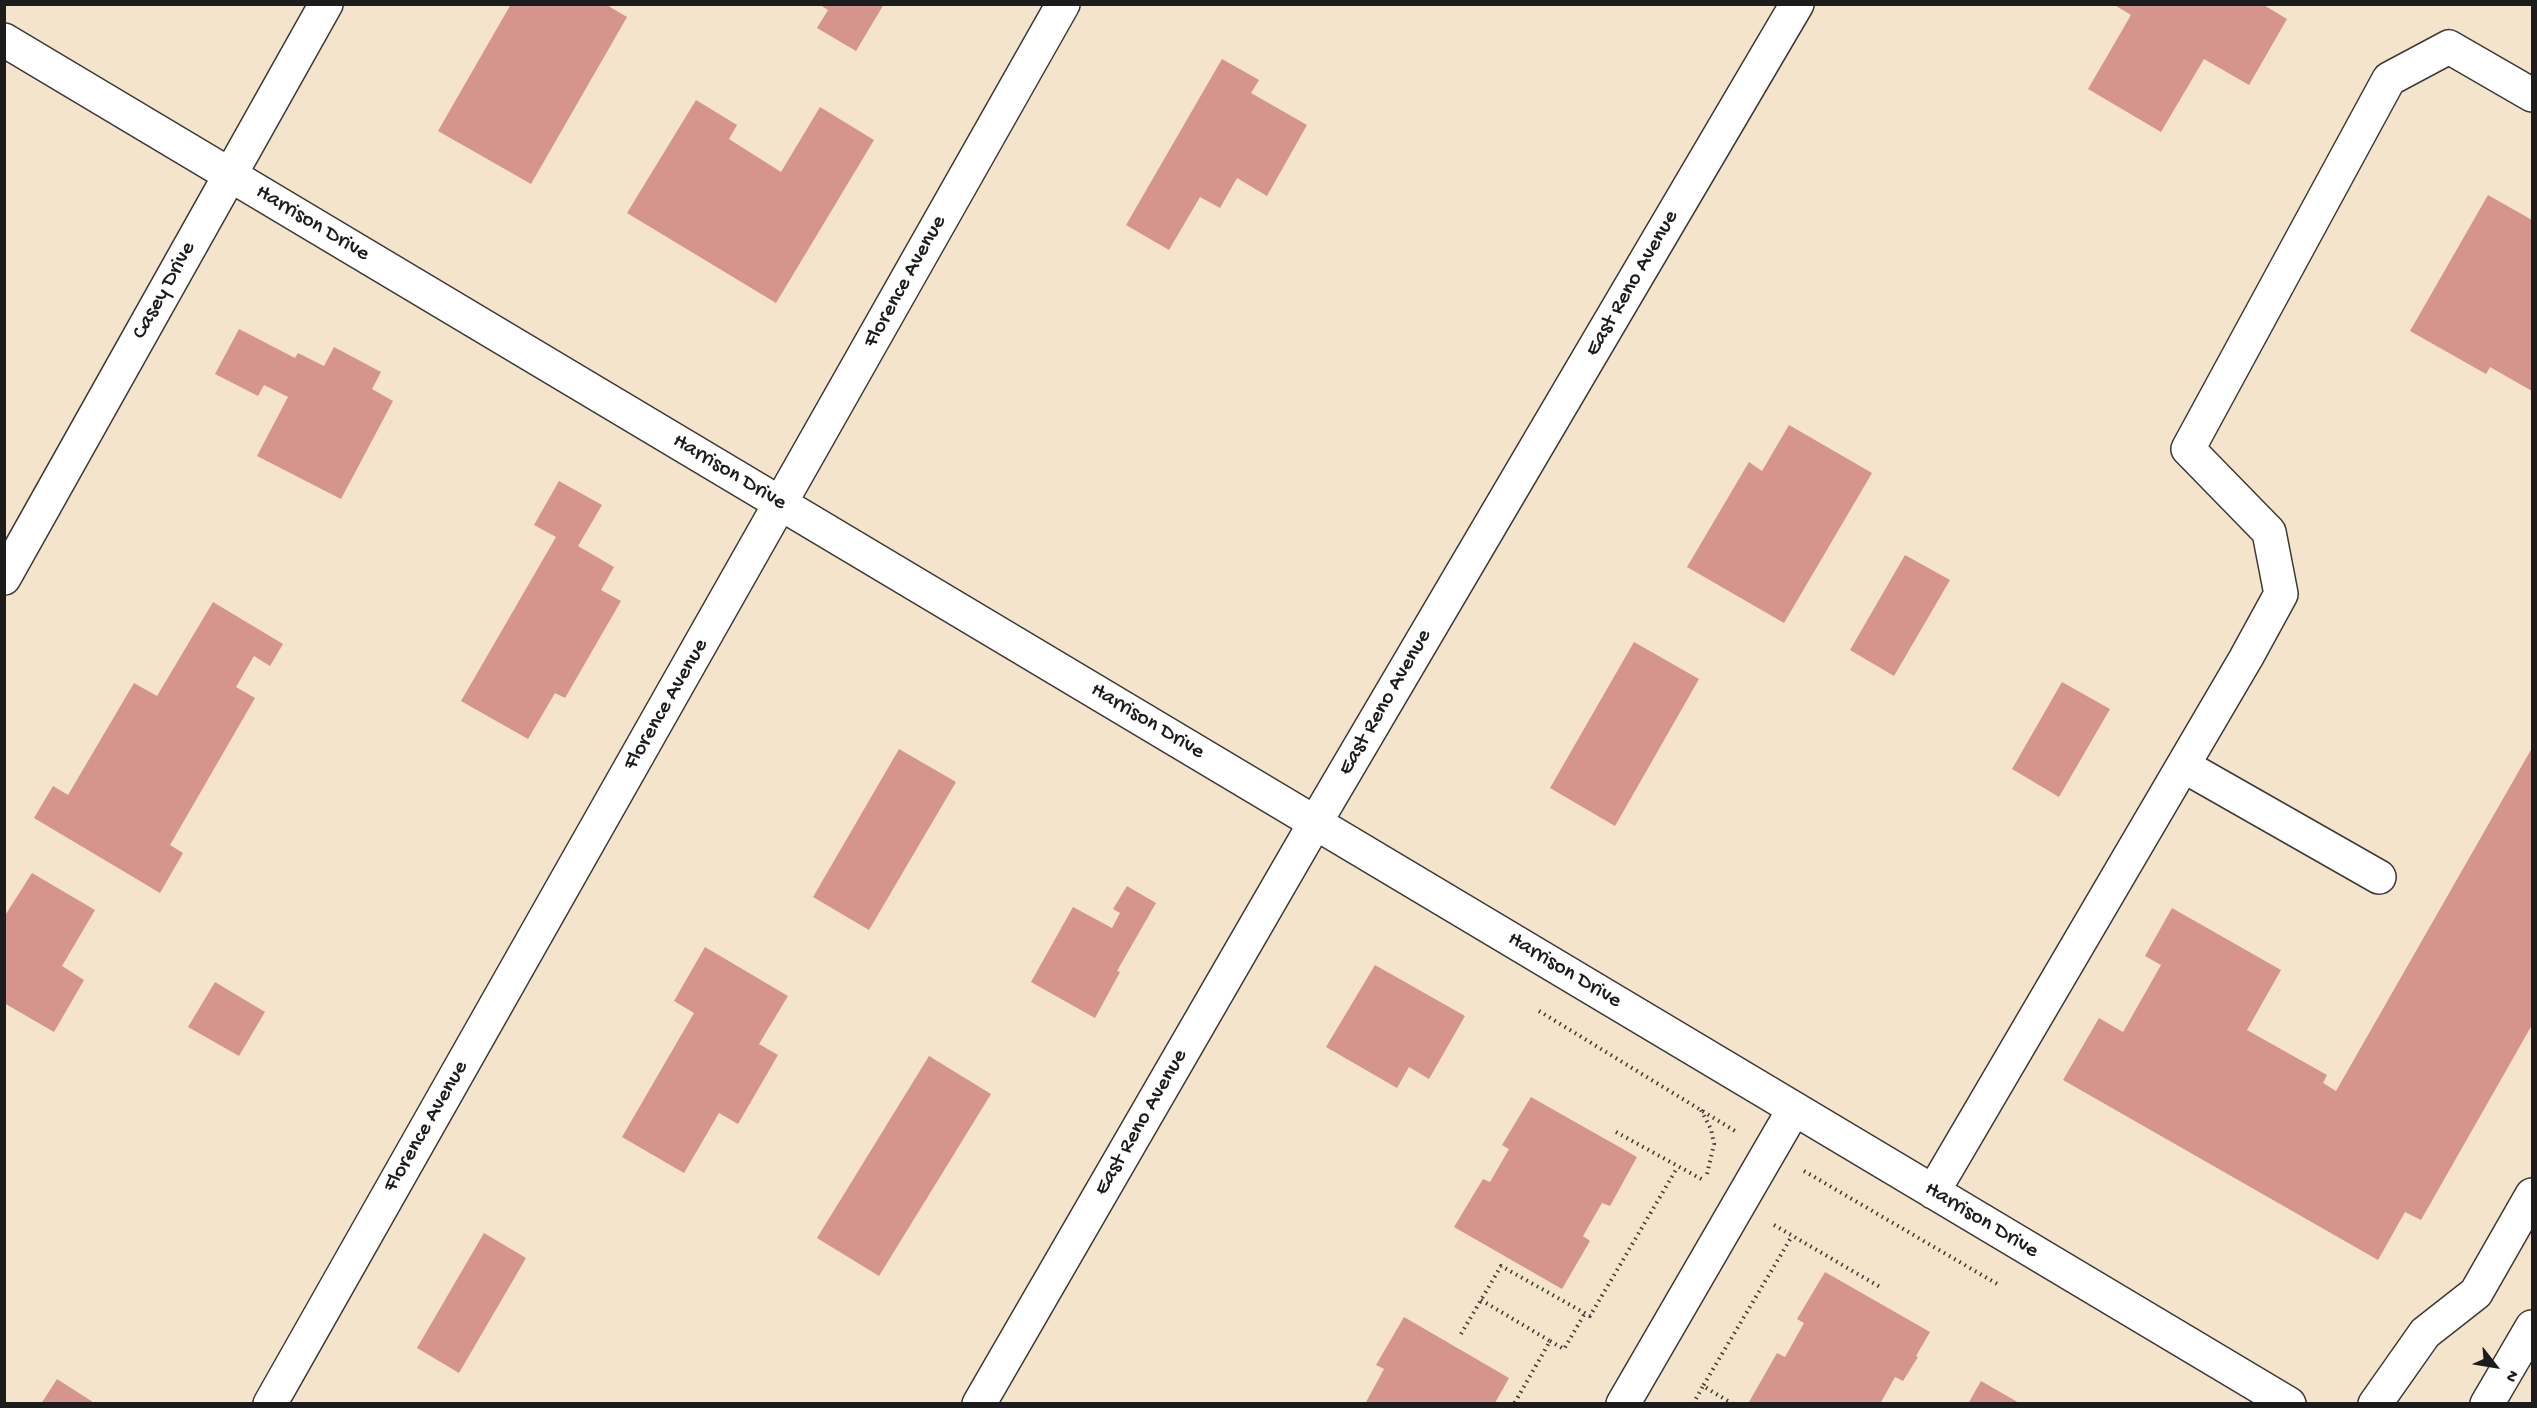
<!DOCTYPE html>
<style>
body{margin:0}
#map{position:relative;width:2537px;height:1408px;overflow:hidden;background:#f4e4cc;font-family:"Gochi Hand",sans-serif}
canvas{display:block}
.frame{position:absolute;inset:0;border:6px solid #1c1c1c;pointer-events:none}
.north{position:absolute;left:2465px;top:1336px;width:60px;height:60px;-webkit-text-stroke:4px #fff;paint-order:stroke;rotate:121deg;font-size:16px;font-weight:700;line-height:24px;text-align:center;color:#1c1c1c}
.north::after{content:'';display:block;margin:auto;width:21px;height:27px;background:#1c1c1c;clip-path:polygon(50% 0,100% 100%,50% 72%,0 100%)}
</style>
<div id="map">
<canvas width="2537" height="1408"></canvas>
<div class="frame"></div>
<div class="north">N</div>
</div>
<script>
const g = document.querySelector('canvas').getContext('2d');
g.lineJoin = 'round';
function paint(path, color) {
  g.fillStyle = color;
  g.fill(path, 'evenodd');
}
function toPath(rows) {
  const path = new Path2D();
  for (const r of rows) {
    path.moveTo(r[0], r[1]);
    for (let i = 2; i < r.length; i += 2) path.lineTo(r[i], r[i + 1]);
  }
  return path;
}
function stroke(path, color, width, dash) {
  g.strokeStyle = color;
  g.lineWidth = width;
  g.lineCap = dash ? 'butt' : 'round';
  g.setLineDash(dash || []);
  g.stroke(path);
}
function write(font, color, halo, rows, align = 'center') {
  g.font = font + ' "Gochi Hand",sans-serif';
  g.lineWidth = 4.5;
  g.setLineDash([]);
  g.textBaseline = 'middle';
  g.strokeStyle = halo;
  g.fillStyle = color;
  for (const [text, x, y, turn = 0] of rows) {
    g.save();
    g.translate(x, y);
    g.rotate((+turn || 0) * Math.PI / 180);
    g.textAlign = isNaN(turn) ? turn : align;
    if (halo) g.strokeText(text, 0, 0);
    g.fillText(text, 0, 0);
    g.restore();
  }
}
paint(toPath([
 [511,4,605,4,627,17,531,184,438,131],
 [819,4,884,4,856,51,817,28,828,10],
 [2113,4,2262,4,2287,19,2249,85,2204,59,2161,132,2088,89,2131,15],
 [1222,59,1259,80,1251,93,1307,125,1267,196,1237,178,1220,208,1200,197,1169,250,1126,225],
 [696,100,737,125,729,139,781,172,820,107,874,140,776,303,627,213],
 [2488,195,2532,220,2532,391,2490,367,2486,374,2410,331],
 [239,329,295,358,298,353,324,366,334,347,381,372,372,389,393,401,341,499,257,456,288,397,264,385,258,396,215,374],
 [1789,425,1872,473,1784,623,1687,567,1749,462,1762,471],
 [559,481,602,505,578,546,614,567,601,590,621,601,565,698,555,693,528,739,461,701,556,537,534,525],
 [1905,555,1950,580,1894,676,1850,650],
 [213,602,283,644,270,666,254,656,236,687,255,698,170,845,183,853,160,893,34,818,53,786,68,795,134,683,157,696],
 [1634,642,1699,679,1615,826,1550,788],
 [2062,682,2110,709,2059,797,2012,769],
 [2532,748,2532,1025,2421,1220,2405,1212,2378,1260,2063,1080,2099,1018,2123,1032,2161,965,2145,956,2172,908,2281,970,2247,1030,2327,1075,2323,1083,2336,1091],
 [899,749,956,782,869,930,813,897],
 [32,873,95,910,62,966,84,980,54,1032,4,1003,4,917],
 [1127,886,1156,903,1117,971,1120,972,1095,1018,1031,982,1073,907,1112,928,1120,913,1113,909],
 [705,947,788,996,759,1044,778,1055,738,1124,719,1113,684,1173,622,1137,694,1013,674,1001],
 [1375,965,1465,1016,1429,1079,1409,1067,1397,1088,1326,1047],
 [215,982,265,1012,239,1056,188,1027],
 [929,1056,991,1094,879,1276,817,1238],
 [1531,1097,1637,1157,1610,1206,1602,1203,1583,1236,1590,1241,1562,1289,1454,1227,1483,1179,1490,1182,1509,1149,1502,1145],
 [484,1233,526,1258,459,1373,417,1348],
 [1825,1272,1930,1332,1916,1356,1918,1357,1903,1381,1895,1377,1880,1404,1749,1402,1777,1353,1785,1357,1804,1323,1797,1319],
 [1404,1317,1509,1378,1496,1401,1497,1404,1365,1404,1384,1369,1376,1365],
 [57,1379,96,1404,41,1404],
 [1981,1381,2021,1404,1968,1404]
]), '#d6948f');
const minor = toPath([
 [4,40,2289,1404],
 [4,578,326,4],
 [2184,766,2379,877],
 [1933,1192,2246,658,2281,594,2269,532,2188,449,2389,79,2449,47,2532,95],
 [270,1404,1063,4],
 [979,1404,1315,823,1797,4],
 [1623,1404,1794,1109],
 [2375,1404,2425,1333,2476,1293,2532,1195],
 [2487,1404,2532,1327]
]);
stroke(minor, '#3c3a36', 36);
stroke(toPath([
 [1539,1011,1735,1131],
 [1701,1110,1711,1129,1714,1144,1707,1174],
 [1616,1132,1705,1181],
 [1804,1171,1999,1285],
 [1774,1225,1880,1287],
 [1481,1300,1550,1341,1514,1404],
 [1461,1334,1501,1266,1590,1316,1677,1168],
 [1550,1341,1564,1349,1585,1313],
 [1693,1404,1703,1386],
 [1733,1404,1703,1386,1792,1236]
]), '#3c3a36', 4, [1.5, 4.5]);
stroke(minor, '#fff', 33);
write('22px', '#1c1c1c', '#fff', [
 ["Harrison Drive",312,224,31],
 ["Florence Avenue",906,282,-61],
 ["East Reno Avenue",1633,284,-60],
 ["Casey Drive",165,291,-61],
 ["Harrison Drive",729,473,31],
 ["East Reno Avenue",1386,703,-60],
 ["Florence Avenue",667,705,-60],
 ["Harrison Drive",1147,722,31],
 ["Harrison Drive",1564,971,31],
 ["East Reno Avenue",1142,1123,-60],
 ["Florence Avenue",427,1127,-60],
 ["Harrison Drive",1981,1221,31]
]);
</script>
